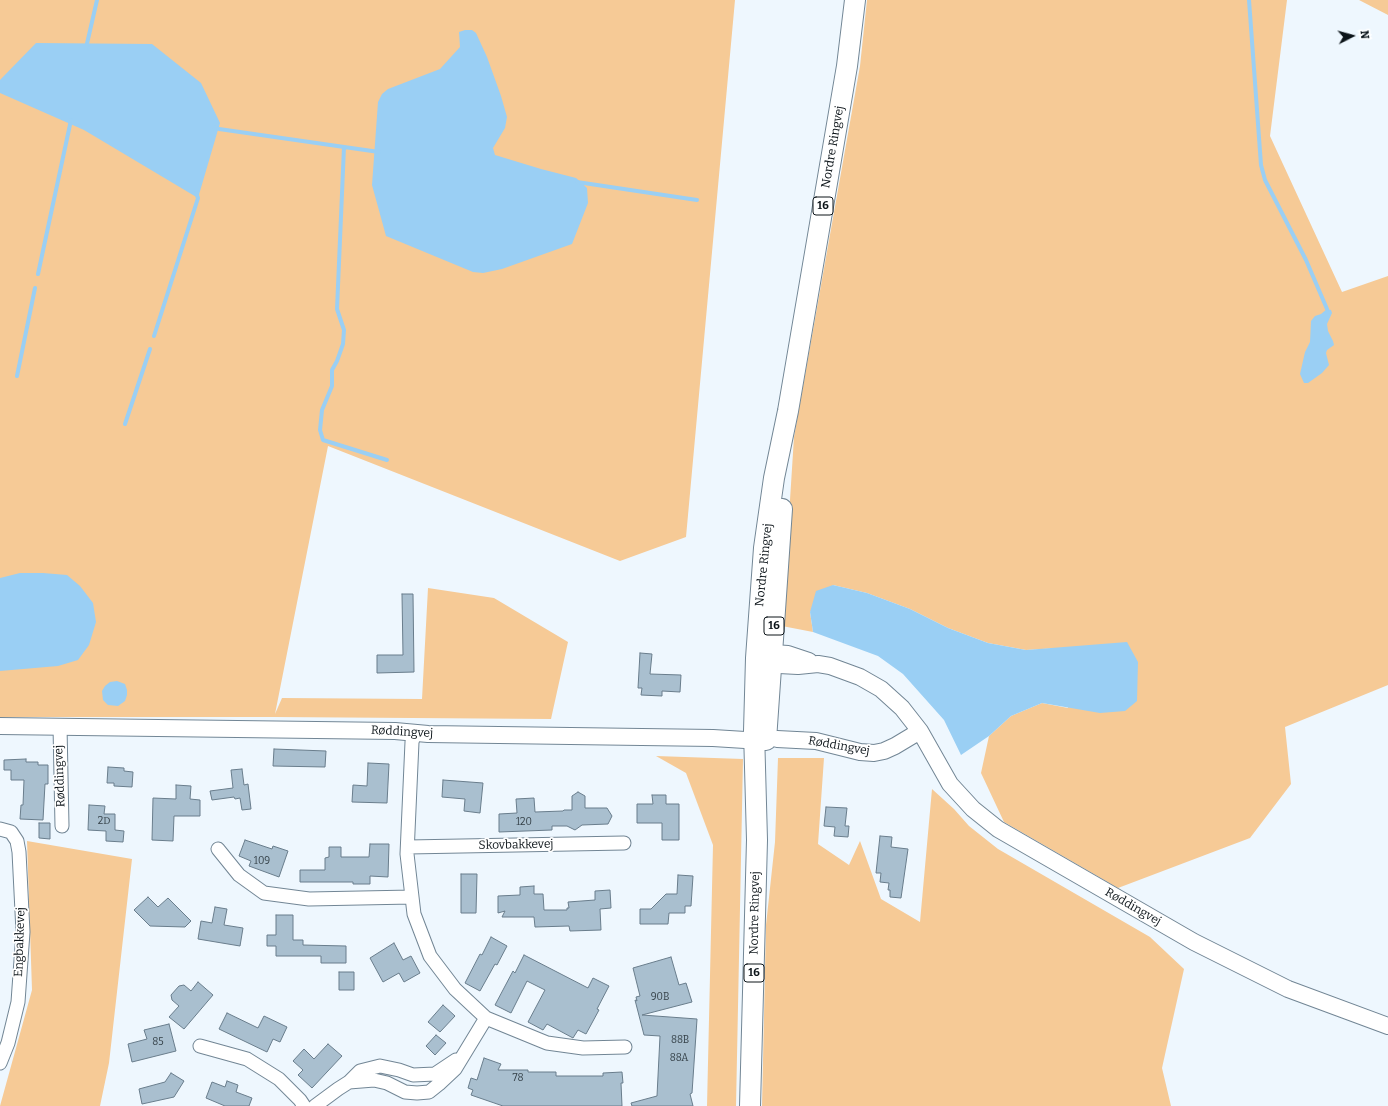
<!DOCTYPE html>
<meta charset="utf-8">
<style>
body{margin:0}
#map{position:relative;width:1388px;height:1106px;overflow:hidden;background:#eef7fe;font-family:Bitter,serif}
canvas{display:block}
.north{position:absolute;left:1332px;top:16px;width:40px;height:40px;-webkit-text-stroke:3px #fff;paint-order:stroke;rotate:84deg;font-size:11px;font-weight:700;line-height:16px;text-align:center;color:#0c1419}
.north::after{content:'';display:block;margin:auto;width:14px;height:18px;background:#0c1419;clip-path:polygon(50% 0,100% 100%,50% 72%,0 100%)}
</style>
<div id="map">
<canvas width="1388" height="1106"></canvas>
<div class="north">N</div>
</div>
<script>
const g = document.querySelector('canvas').getContext('2d');
g.lineJoin = 'round';
function paint(path, color) {
  g.fillStyle = color;
  g.fill(path, 'evenodd');
}
function toPath(rows) {
  const path = new Path2D();
  for (const r of rows) {
    path.moveTo(r[0], r[1]);
    for (let i = 2; i < r.length; i += 2) path.lineTo(r[i], r[i + 1]);
  }
  return path;
}
function stroke(path, color, width, dash) {
  g.strokeStyle = color;
  g.lineWidth = width;
  g.lineCap = dash ? 'butt' : 'round';
  g.setLineDash(dash || []);
  g.stroke(path);
}
function write(font, color, halo, rows, align = 'center') {
  g.font = font + ' Bitter,serif';
  g.lineWidth = 3.5;
  g.setLineDash([]);
  g.textBaseline = 'middle';
  g.strokeStyle = halo;
  g.fillStyle = color;
  for (const [text, x, y, turn = 0] of rows) {
    g.save();
    g.translate(x, y);
    g.rotate((+turn || 0) * Math.PI / 180);
    g.textAlign = isNaN(turn) ? turn : align;
    if (halo) g.strokeText(text, 0, 0);
    g.fillText(text, 0, 0);
    g.restore();
  }
}
paint(toPath([
 [0,0,735,0,686,537,620,561,328,446,275,714,282,698,422,699,428,588,494,598,568,642,551,719,274,717,0,717],
 [867,0,1287,0,1270,136,1342,292,1388,276,1388,685,1285,727,1291,784,1250,838,1118,888,1004,822,981,773,989,736,1011,716,1042,703,1068,708,1058,648,1026,650,988,643,948,628,910,609,867,593,833,585,810,612,813,632,782,626,794,437,860,66],
 [1359,0,1388,0,1388,15],
 [656,756,743,759,736,1106,707,1106,713,845,686,773],
 [778,758,824,758,818,844,849,865,860,841,881,899,920,922,932,789,954,809,969,826,998,849,1150,937,1184,969,1162,1068,1171,1106,762,1106,766,925,775,842],
 [27,841,132,859,109,1063,100,1106,0,1106,32,990]
]), '#f6ca96');
paint(toPath([
 [465,30,472,30,476,33,487,57,501,96,507,117,505,128,493,148,495,155,541,169,576,178,587,188,588,203,572,244,502,269,483,273,473,272,386,236,372,185,378,102,382,94,388,89,440,69,460,47,459,32],
 [36,43,152,44,201,83,220,123,198,198,84,130,0,93,0,80],
 [1327,309,1331,310,1332,313,1327,324,1328,331,1333,341,1334,345,1327,350,1326,353,1329,365,1322,373,1308,383,1304,383,1300,374,1305,352,1310,342,1311,321,1315,316,1321,314],
 [20,573,43,573,67,575,80,586,93,603,96,622,89,645,78,660,58,666,0,671,0,578],
 [833,585,867,593,910,609,948,628,988,643,1026,650,1127,642,1138,662,1137,701,1125,711,1100,713,1042,703,1011,716,989,736,961,755,944,720,903,674,878,656,813,632,810,612,816,591],
 [117,681,125,684,127,690,127,695,125,701,118,706,108,705,103,700,102,691,105,686,110,682]
]), '#9acff4');
stroke(toPath([
 [1249,0,1261,165,1265,180,1306,260,1327,309],
 [86,48,97,0],
 [214,127,219,129,379,152],
 [344,147,337,309,344,330,343,344,337,361,332,370,332,386,322,410,320,430,323,440,387,460],
 [577,182,697,200],
 [38,274,71,120],
 [154,336,198,198,196,193],
 [17,376,35,288],
 [125,424,150,349]
]), '#9acff4', 4);
const building = toPath([
 [402,594,413,594,414,672,377,673,377,655,403,655,402,594],
 [640,653,652,654,650,674,681,675,680,692,662,691,662,696,641,695,642,688,638,688,640,653],
 [274,749,326,751,325,767,273,766,274,749],
 [26,759,26,762,38,762,38,765,48,765,48,784,45,784,43,820,20,819,21,805,23,805,24,780,11,780,11,770,4,770,4,760,26,759],
 [368,763,389,764,387,803,352,802,353,785,367,786,368,763],
 [108,767,124,768,124,771,133,772,132,787,114,786,114,783,107,783,108,767],
 [242,769,244,785,248,784,251,809,242,810,240,798,235,799,234,797,212,800,210,791,233,788,231,770,242,769],
 [443,780,483,783,480,813,464,811,465,799,442,797,443,780],
 [176,785,191,786,190,799,200,800,200,816,174,816,173,841,152,840,153,798,176,799,176,785],
 [578,792,585,796,585,808,607,808,612,816,608,824,582,825,575,830,567,826,552,826,552,830,499,832,499,814,517,813,516,799,534,798,535,812,563,811,564,810,572,810,572,796,578,792],
 [652,795,666,795,666,804,679,804,679,840,662,840,662,823,637,823,637,804,653,804,652,795],
 [89,805,105,806,104,814,115,814,115,830,124,831,123,842,106,841,106,831,88,830,89,805],
 [826,807,847,808,845,826,849,826,848,837,834,836,835,827,824,826,826,807],
 [39,823,50,823,50,839,39,838,39,823],
 [880,836,892,837,891,847,908,849,901,898,890,897,890,890,888,890,889,883,880,882,881,873,876,873,880,836],
 [245,840,272,849,273,846,288,851,279,877,249,866,251,861,239,856,245,840],
 [370,844,389,844,388,877,370,876,370,884,353,884,353,882,300,882,300,870,325,870,325,858,329,857,329,847,341,847,341,857,369,857,370,844],
 [461,874,477,874,476,913,461,913,461,874],
 [678,875,693,876,691,906,685,906,685,913,669,913,668,924,640,924,640,909,651,909,666,894,677,894,678,875],
 [534,886,534,894,543,894,544,910,567,910,567,908,569,908,568,902,595,900,595,891,610,890,611,908,600,909,601,930,570,931,569,926,535,927,534,917,502,917,505,911,498,913,498,896,520,895,520,887,534,886],
 [148,897,158,907,168,898,191,921,185,927,150,926,134,910,148,897],
 [215,907,227,909,224,925,243,928,240,946,198,939,201,921,212,923,215,907],
 [276,915,293,915,293,940,303,940,303,945,346,946,346,963,321,963,321,956,276,956,276,946,267,946,267,935,276,935,276,915],
 [491,937,507,946,497,965,495,964,480,991,465,983,480,954,482,955,491,937],
 [394,943,403,960,411,956,420,973,404,982,399,973,383,982,370,958,394,943],
 [524,955,588,988,593,978,609,986,597,1009,599,1010,586,1034,578,1030,573,1038,547,1024,543,1030,528,1022,545,990,527,981,511,1013,495,1005,513,971,515,973,524,955],
 [671,957,679,985,686,983,692,1002,642,1015,697,1019,692,1093,690,1094,693,1106,632,1106,631,1103,657,1096,660,1036,644,1035,635,1000,637,1001,636,997,640,996,633,968,671,957],
 [339,972,354,972,354,990,339,990,339,972],
 [198,982,213,995,184,1029,169,1017,179,1006,172,1000,171,995,179,986,184,985,191,991,198,982],
 [443,1005,455,1016,440,1032,428,1022,443,1005],
 [227,1013,258,1028,264,1016,287,1027,280,1042,273,1039,267,1052,219,1029,227,1013],
 [169,1024,176,1051,132,1062,128,1044,147,1039,144,1030,169,1024],
 [436,1035,446,1043,435,1055,426,1046,436,1035],
 [328,1044,342,1056,312,1088,298,1075,303,1070,293,1061,304,1049,314,1059,328,1044],
 [484,1058,501,1064,498,1070,528,1070,528,1072,556,1072,556,1076,603,1076,603,1073,622,1072,623,1083,621,1083,622,1106,503,1106,471,1095,473,1090,468,1088,471,1078,477,1080,484,1058],
 [171,1073,184,1081,174,1097,142,1104,139,1089,165,1082,171,1073],
 [227,1081,238,1085,236,1092,252,1098,249,1106,225,1106,206,1098,212,1082,225,1087,227,1081]
]);
paint(building, '#a9bfcf');
stroke(building, '#697d8c', 1);
const minor = toPath([
 [60,726,62,826],
 [415,733,412,742,407,854,414,914,430,956,455,989,486,1018,547,1043,583,1048,625,1047],
 [0,829,11,832,17,841,19,852,23,932,18,1002,8,1043,0,1063],
 [408,847,624,843],
 [218,849,239,875,264,893,309,899,412,897],
 [200,1046,247,1059,279,1079,300,1100,304,1106],
 [349,1082,374,1080,387,1083,405,1092,417,1093,429,1092,439,1084,455,1069,486,1018],
 [315,1106,338,1089,349,1082,360,1071,380,1066,399,1070,413,1075,435,1074,456,1060]
]);
const tertiary = toPath([
 [762,656,773,653,788,654,809,661],
 [761,660,772,664,779,665,798,666,818,664,830,666,860,677,881,689,902,708,920,731,950,784,973,809,998,829,1194,942,1288,989,1388,1026],
 [0,726,395,731,428,734,713,738,745,740],
 [777,739,816,741,860,752,874,753,884,751,895,746,920,731]
]);
const primary = toPath([
 [766,740,782,509],
 [750,1106,757,840,754,731,756,658,764,548,774,478,788,411,847,66,855,0]
]);
stroke(minor, '#728695', 15);
stroke(tertiary, '#728695', 18);
stroke(primary, '#728695', 22);
stroke(minor, '#fff', 13);
stroke(tertiary, '#fff', 16);
stroke(primary, '#fff', 20);
write('10px', '#333f46', null, [
 ["2D",104,821],
 ["120",524,822],
 ["109",262,861],
 ["90B",660,997],
 ["88B",680,1040],
 ["85",158,1042],
 ["88A",679,1058],
 ["78",518,1078]
]);
for (const [x, y, w] of [
 [823,206,20],
 [774,626,20],
 [754,973,20]
]) {
  const box = new Path2D();
  box.roundRect(x - w / 2, y - 9, w, 18, 3);
  g.fillStyle = '#fff';
  g.fill(box);
  stroke(box, '#0c1419', 1);
}
write('bold 11px', '#0c1419', null, [
 ["16",823,206],
 ["16",774,626],
 ["16",754,973]
]);
write('12px', '#0c1419', '#fff', [
 ["Nordre Ringvej",833,147,-80],
 ["Nordre Ringvej",764,565,-84],
 ["Røddingvej",402,732,3],
 ["Røddingvej",839,746,10],
 ["Røddingvej",60,776,-92],
 ["Skovbakkevej",516,845,-1],
 ["Røddingvej",1133,907,30],
 ["Nordre Ringvej",755,913,-89],
 ["Engbakkevej",20,942,-88]
]);
</script>
